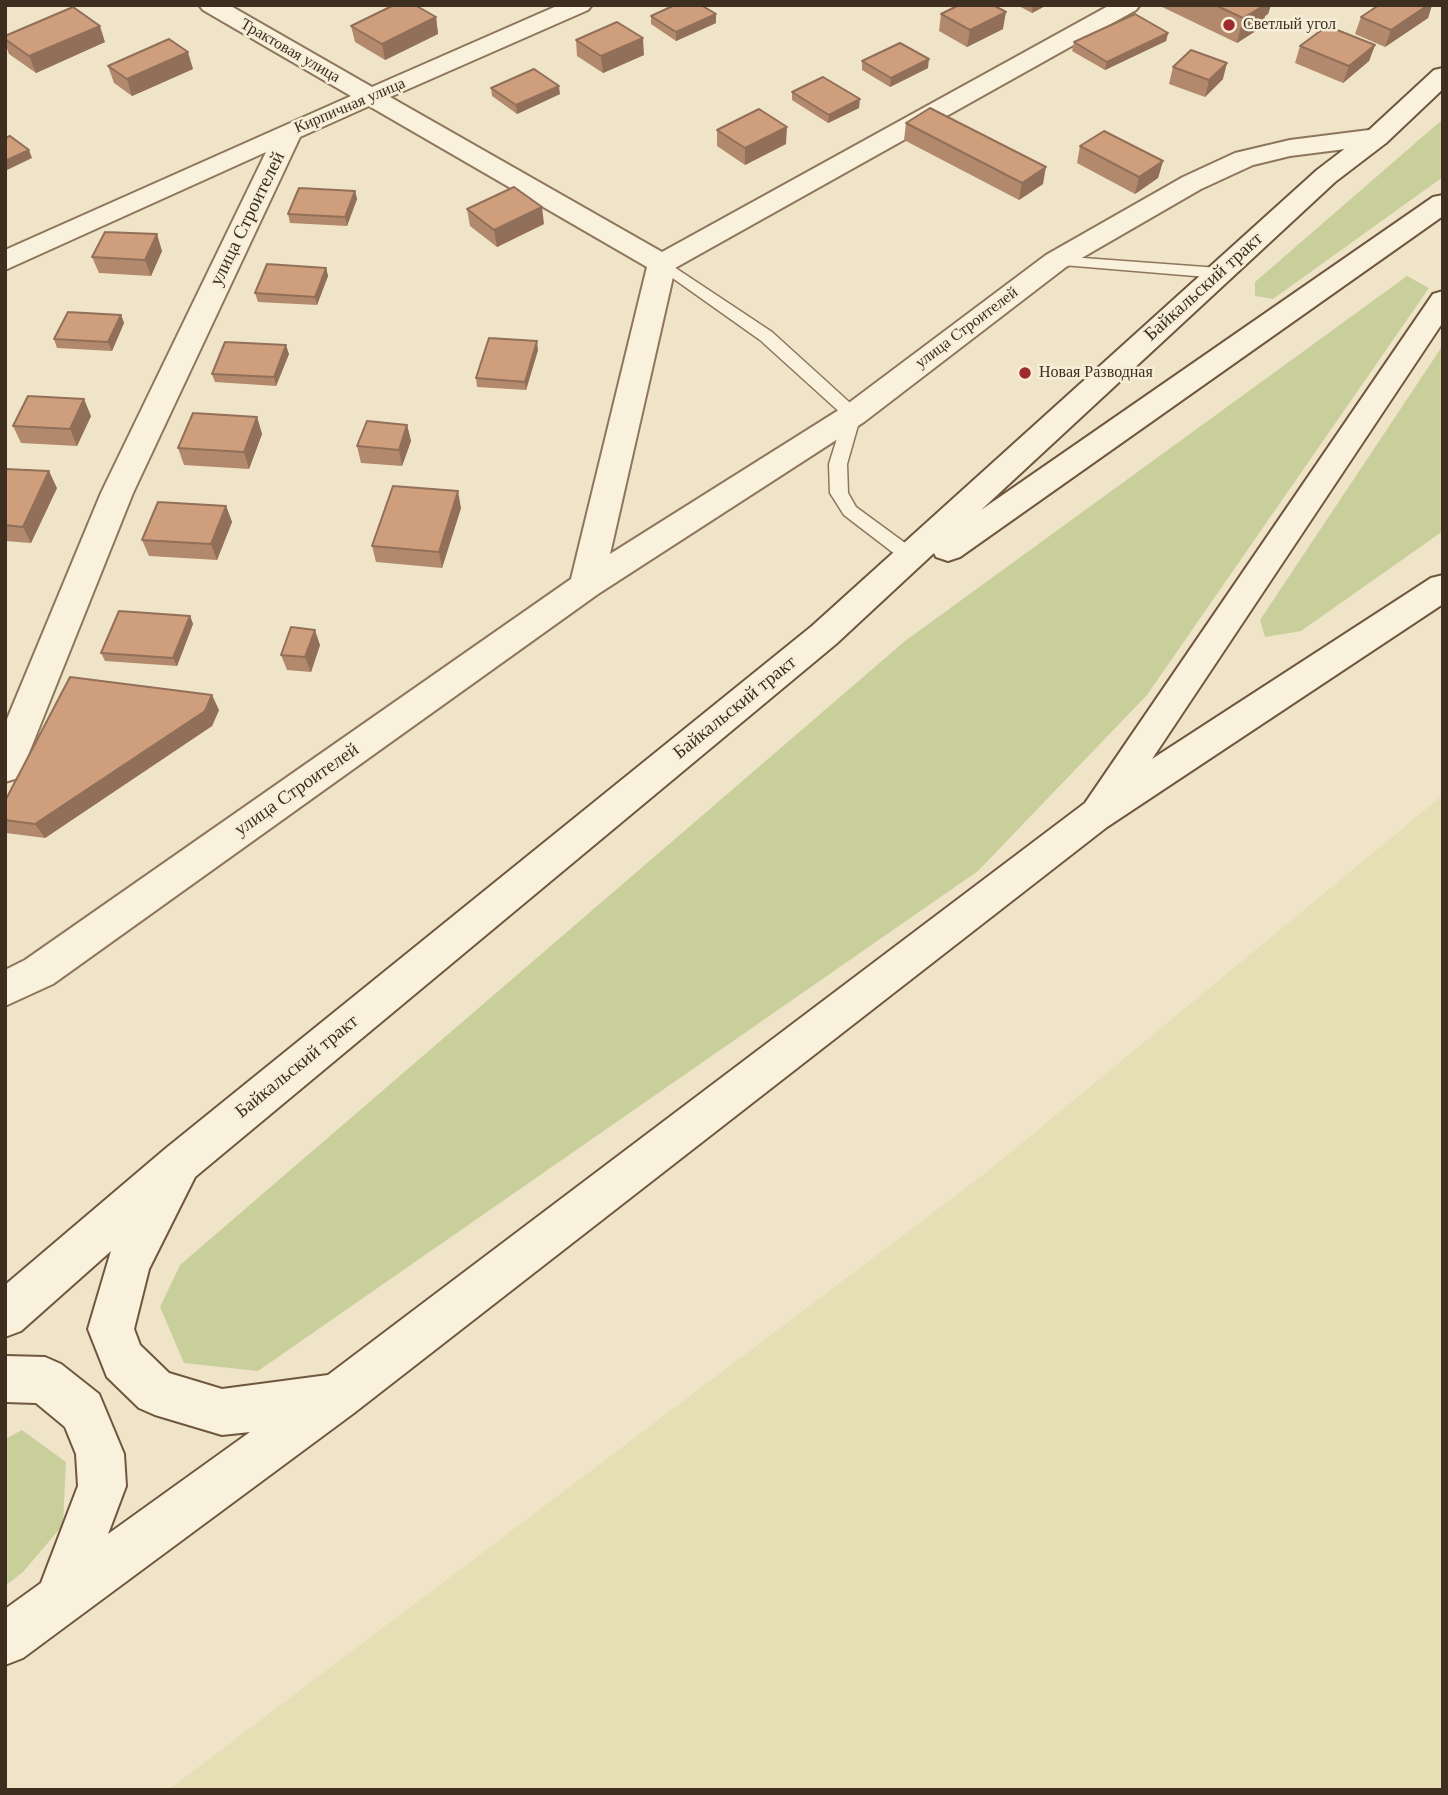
<!DOCTYPE html>
<meta charset="utf-8">
<style>
body{margin:0}
#map{position:relative;width:1448px;height:1795px;overflow:hidden;background:#f0e4c8;font-family:"Times New Roman",serif}
canvas{display:block}
.frame{position:absolute;inset:0;border:7px solid #3d2e20;pointer-events:none}
</style>
<div id="map">
<canvas width="1448" height="1795"></canvas>
<div class="frame"></div>
</div>
<script>
const g = document.querySelector('canvas').getContext('2d');
g.lineJoin = 'round';
function paint(path, color) {
  g.fillStyle = color;
  g.fill(path, 'evenodd');
}
function toPath(rows) {
  const path = new Path2D();
  for (const r of rows) {
    path.moveTo(r[0], r[1]);
    for (let i = 2; i < r.length; i += 2) path.lineTo(r[i], r[i + 1]);
  }
  return path;
}
function stroke(path, color, width, dash) {
  g.strokeStyle = color;
  g.lineWidth = width;
  g.lineCap = dash ? 'butt' : 'round';
  g.setLineDash(dash || []);
  g.stroke(path);
}
function write(font, color, halo, rows, align = 'center') {
  g.font = font + ' "Times New Roman",serif';
  g.lineWidth = 5;
  g.setLineDash([]);
  g.textBaseline = 'middle';
  g.strokeStyle = halo;
  g.fillStyle = color;
  for (const [text, x, y, turn = 0] of rows) {
    g.save();
    g.translate(x, y);
    g.rotate((+turn || 0) * Math.PI / 180);
    g.textAlign = isNaN(turn) ? turn : align;
    if (halo) g.strokeText(text, 0, 0);
    g.fillText(text, 0, 0);
    g.restore();
  }
}
paint(toPath([
 [1443,795,1443,1790,168,1790,988,1171]
]), '#e6deb5');
paint(toPath([
 [1443,119,1443,177,1273,299,1255,296,1255,282],
 [1407,276,1429,288,1147,695,978,871,258,1371,184,1363,160,1307,180,1265,905,641],
 [1443,345,1443,531,1301,631,1265,637,1260,620],
 [22,1430,66,1462,63,1525,23,1572,5,1586,5,1439]
]), '#c9cf9b');
const lane = toPath([
 [1056,256,1219,268,1227,273,1219,278,1051,264,1048,261,1056,256],
 [662,259,772,332,859,411,861,415,847,464,848,493,856,507,916,551,919,556,916,561,904,561,844,515,830,493,829,464,844,416,760,340,657,267,654,264,662,259]
]);
const street = toPath([
 [199,5,229,5,372,87,559,5,592,5,588,10,390,97,662,252,1110,5,1140,5,1136,10,675,268,610,554,842,408,1046,255,1183,177,1235,153,1290,140,1377,129,1386,131,1390,137,1386,143,1377,145,1290,156,1253,165,1201,189,1066,267,864,422,598,594,53,984,5,1006,5,970,25,960,571,579,647,267,369,106,300,137,133,493,23,768,18,778,5,782,5,724,101,493,266,152,5,270,5,250,351,96,203,10,199,5]
]);
const secondary = toPath([
 [1443,68,1443,89,1386,143,1335,182,981,510,1433,197,1443,195,1443,216,960,557,948,561,936,557,934,553,836,644,195,1177,149,1269,134,1329,140,1345,169,1373,222,1389,328,1375,1085,803,1433,294,1443,291,1443,322,1152,759,1431,578,1443,575,1443,604,1107,827,354,1413,23,1658,5,1665,5,1609,41,1583,78,1486,76,1454,65,1427,36,1403,5,1402,5,1356,45,1357,61,1364,99,1394,124,1454,126,1486,108,1534,250,1432,222,1435,155,1415,139,1408,107,1377,88,1329,111,1251,21,1331,5,1337,5,1285,165,1149,812,626,1317,170,1368,131,1434,70,1443,68]
]);
stroke(lane, '#8d765c', 3);
stroke(street, '#8d765c', 4);
stroke(secondary, '#6f573f', 4);
paint(lane, '#faf1dc');
paint(street, '#faf1dc');
paint(secondary, '#faf1dc');
paint(toPath([
 [1017,5,1047,5,1032,13],
 [1158,5,1271,5,1268,14,1265,16,1262,27,1237,43],
 [1379,5,1432,5,1428,18,1385,47,1355,34,1361,17],
 [941,14,1003,29,967,47,939,31],
 [651,16,716,23,676,41,651,24],
 [436,17,438,34,385,60,355,42,351,26],
 [1168,33,1166,41,1105,70,1072,51,1074,42],
 [5,36,105,42,36,73,9,54,5,43],
 [576,40,644,55,603,73,577,56],
 [1375,45,1369,61,1343,83,1295,63,1300,46],
 [862,61,928,68,890,87,862,70],
 [108,66,193,69,132,96,114,83],
 [1173,67,1223,79,1205,97,1169,84],
 [491,88,560,94,517,114,492,96],
 [792,92,859,108,828,123,792,100],
 [906,123,1043,184,1019,200,904,140],
 [717,130,786,144,745,165,717,146],
 [1080,146,1163,161,1158,178,1135,194,1077,163],
 [355,191,357,199,347,226,290,223,288,214],
 [467,209,544,224,497,247,470,226],
 [162,251,151,276,99,273,92,257],
 [326,268,328,276,317,305,258,302,255,293],
 [121,315,124,323,112,351,57,348,54,339],
 [538,350,526,390,477,387,476,378],
 [289,354,276,386,215,382,212,374],
 [91,416,77,446,21,443,13,426],
 [257,417,262,434,249,469,184,465,178,448],
 [407,425,411,441,402,466,361,463,357,446],
 [5,469,57,488,31,543,5,541],
 [226,506,232,522,217,560,149,556,142,540],
 [461,508,442,568,376,562,372,546],
 [190,616,193,624,177,666,105,661,101,653],
 [320,645,311,672,287,670,281,655],
 [219,710,212,726,45,838,6,833,5,832,5,801]
]), '#b2896c');
paint(toPath([
 [1033,5,1047,5,1032,13],
 [1259,5,1271,5,1268,14,1265,16,1262,27,1237,43,1243,18],
 [1428,5,1432,5,1428,18,1385,47,1391,30],
 [1006,12,1003,29,967,47,970,30],
 [716,14,716,23,676,41,676,32],
 [436,17,438,34,385,60,382,44],
 [100,26,105,42,36,73,29,56],
 [1168,33,1166,41,1105,70,1107,62],
 [643,38,644,55,603,73,601,56],
 [1375,45,1369,61,1343,83,1349,66],
 [188,52,193,69,132,96,127,79],
 [929,59,928,68,890,87,891,78],
 [1227,63,1223,79,1205,97,1209,80],
 [559,86,560,94,517,114,516,105],
 [860,99,859,108,828,123,829,115],
 [787,127,786,144,745,165,745,148],
 [29,150,32,158,5,171,5,161],
 [1163,161,1158,178,1135,194,1139,177],
 [1046,167,1043,184,1019,200,1022,183],
 [355,191,357,199,347,226,345,217],
 [542,207,544,224,497,247,494,230],
 [157,234,162,251,151,276,145,260],
 [326,268,328,276,317,305,315,297],
 [121,315,124,323,112,351,108,342],
 [537,341,538,350,526,390,525,382],
 [286,345,289,354,276,386,274,377],
 [84,399,91,416,77,446,70,429],
 [257,417,262,434,249,469,244,452],
 [407,425,411,441,402,466,399,450],
 [49,471,57,488,31,543,23,527],
 [458,491,461,508,442,568,439,552],
 [226,506,232,522,217,560,211,544],
 [190,616,193,624,177,666,173,658],
 [315,630,320,645,311,672,305,657],
 [212,695,219,710,212,726,45,838,35,824]
]), '#916f58');
const building = toPath([
 [394,5,415,5,436,17,382,44,351,26,394,5],
 [675,5,701,5,716,14,676,32,651,16,675,5],
 [959,5,993,5,1006,12,970,30,941,14,959,5],
 [1215,5,1265,5,1243,18,1215,5],
 [1379,5,1428,5,1391,30,1361,17,1379,5],
 [73,7,100,26,29,56,5,39,5,36,73,7],
 [1135,14,1168,33,1107,62,1074,42,1135,14],
 [617,22,643,38,601,56,576,40,617,22],
 [1327,26,1375,45,1349,66,1300,46,1327,26],
 [169,39,188,52,127,79,108,66,169,39],
 [900,43,929,59,891,78,862,61,900,43],
 [1191,50,1227,63,1209,80,1173,67,1191,50],
 [534,69,559,86,516,105,491,88,534,69],
 [823,77,860,99,829,115,792,92,823,77],
 [930,108,1046,167,1022,183,906,123,930,108],
 [759,109,787,127,745,148,717,130,759,109],
 [1104,131,1163,161,1139,177,1080,146,1104,131],
 [10,136,29,150,5,161,5,138,10,136],
 [514,187,542,207,494,230,467,209,514,187],
 [299,188,355,191,345,217,288,214,299,188],
 [105,232,157,234,145,260,92,257,105,232],
 [267,264,326,268,315,297,255,293,267,264],
 [68,312,121,315,108,342,54,339,68,312],
 [489,338,537,341,525,382,476,378,489,338],
 [225,342,286,345,274,377,212,374,225,342],
 [28,396,84,399,70,429,13,426,28,396],
 [193,413,257,417,244,452,178,448,193,413],
 [367,421,407,425,399,450,357,446,367,421],
 [5,469,49,471,23,527,5,525,5,469],
 [393,486,458,491,439,552,372,546,393,486],
 [158,502,226,506,211,544,142,540,158,502],
 [119,611,190,616,173,658,101,653,119,611],
 [291,627,315,630,305,657,281,655,291,627],
 [70,677,212,695,205,711,35,824,5,820,5,801,70,677]
]);
paint(building, '#cf9f7d');
stroke(building, '#916f58', 2);
for (const [x, y, r, color] of [
 [1229,25,7,"#9e2a2b"],
 [1025,373,7,"#9e2a2b"]
]) {
  const dot = new Path2D();
  dot.arc(x, y, r, 0, 2 * Math.PI);
  g.fillStyle = color;
  g.fill(dot);
  stroke(dot, '#f7eed8', 2.5);
}
write('16px', '#3d2e20', '#f7eed8', [
 ["Светлый угол",1243,25],
 ["Новая Разводная",1039,373]
], 'left');
write('16px', '#3d2e20', '#f7eed8', [
 ["Трактовая улица",290,51,30],
 ["Кирпичная улица",350,106,-23],
 ["улица Строителей",967,328,-37]
]);
write('19px', '#3d2e20', '#f7eed8', [
 ["улица Строителей",248,219,-64],
 ["Байкальский тракт",1204,287,-42],
 ["Байкальский тракт",735,708,-39],
 ["улица Строителей",297,790,-35],
 ["Байкальский тракт",297,1067,-39]
]);
</script>
